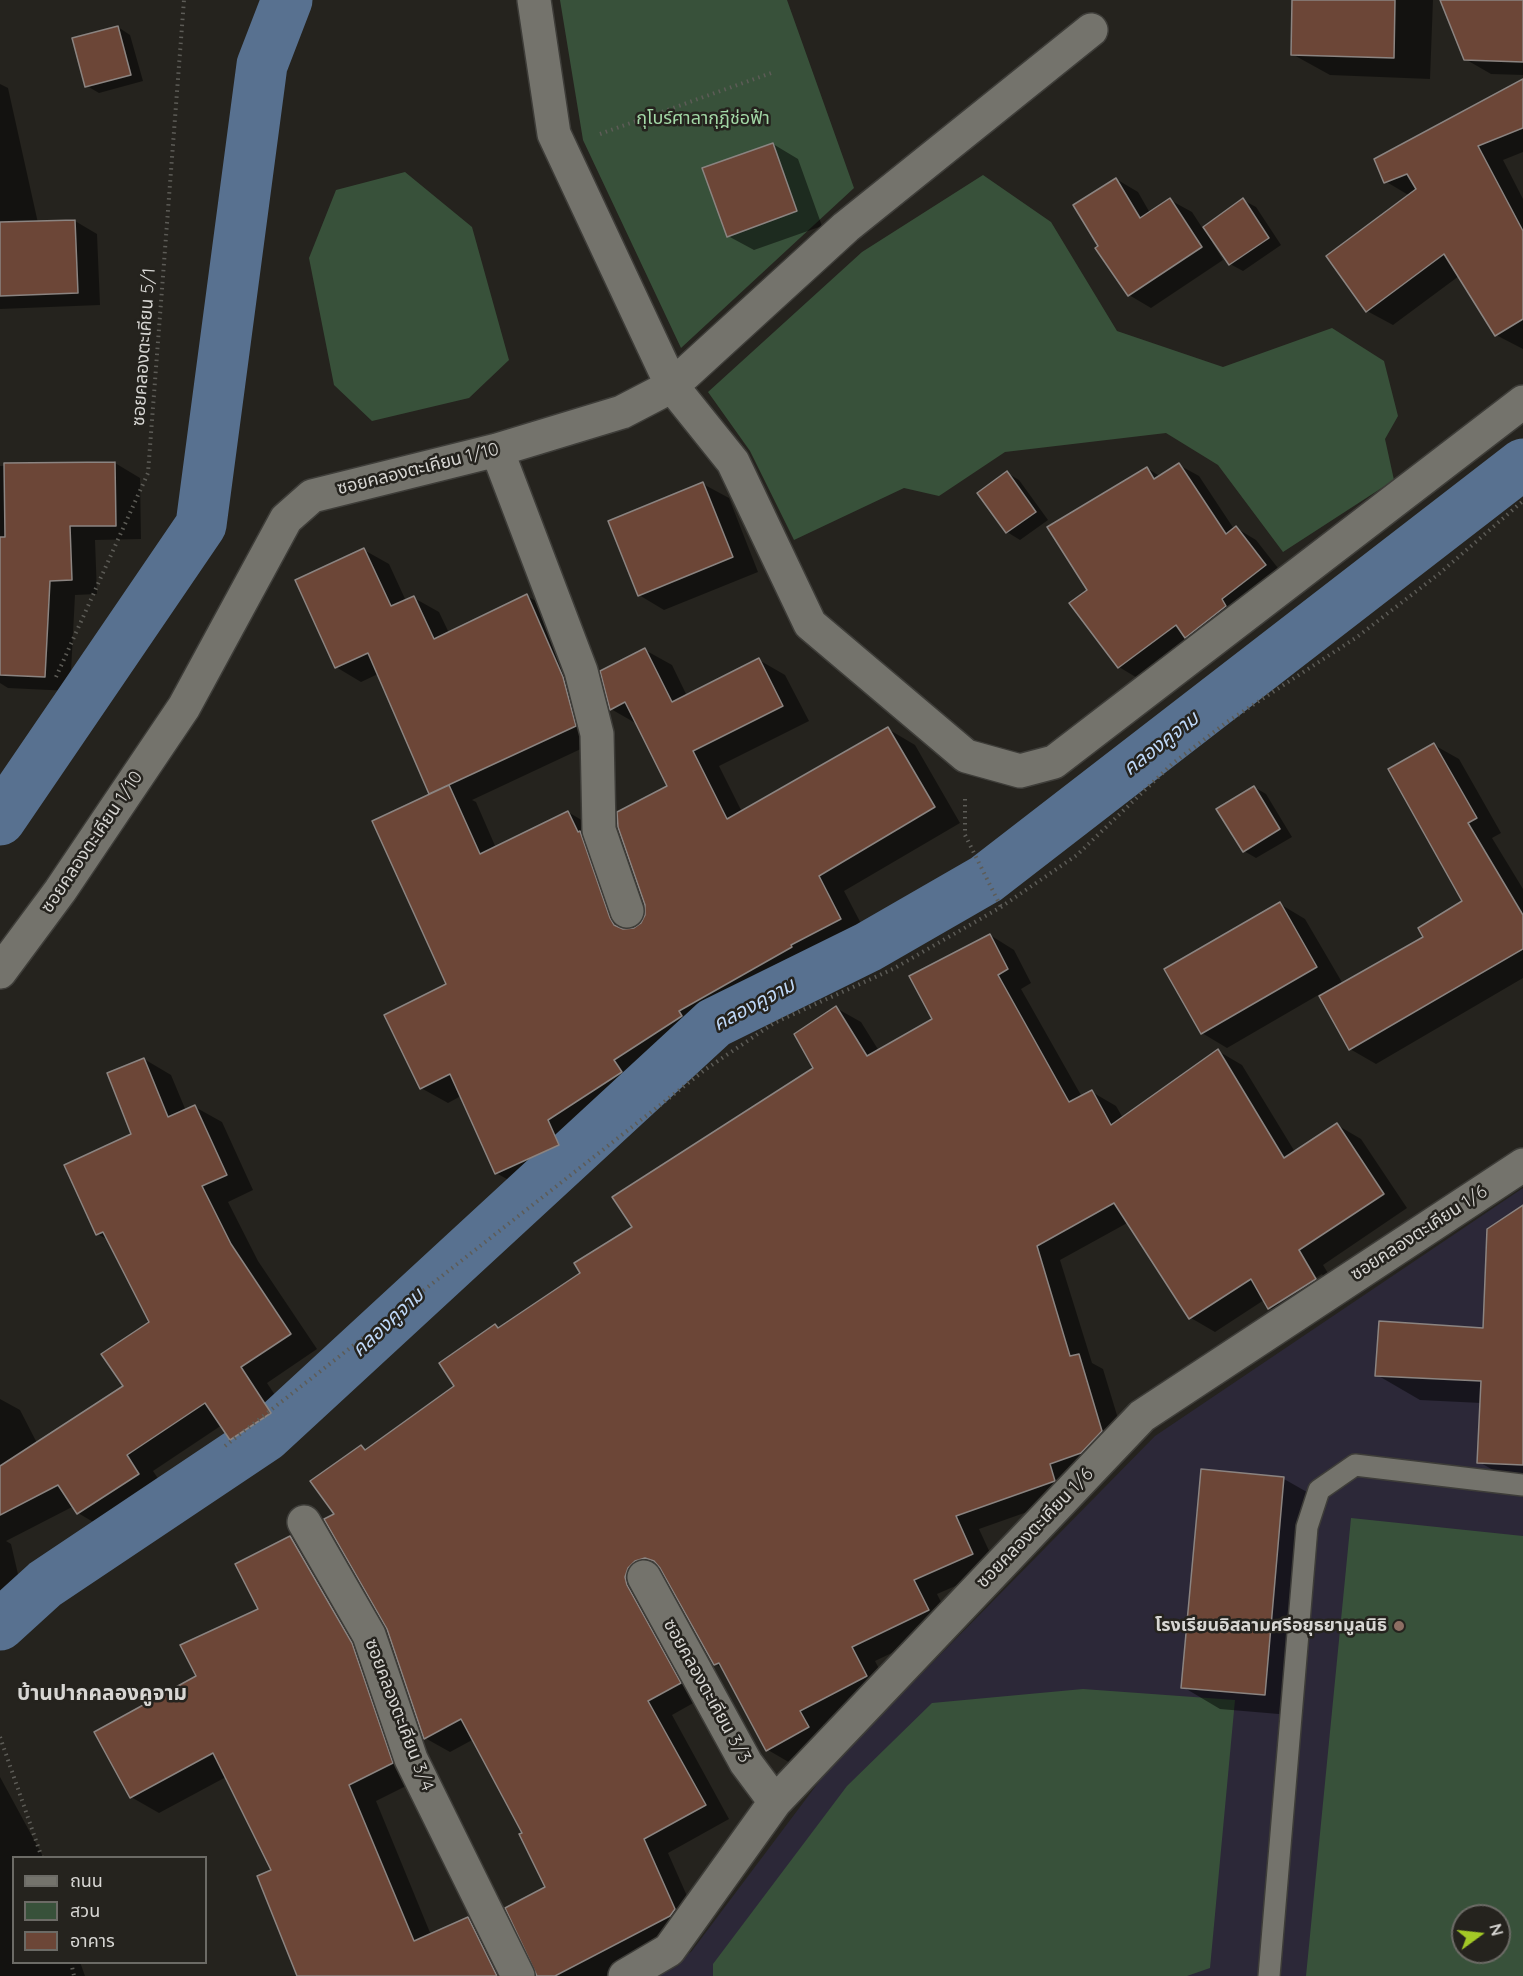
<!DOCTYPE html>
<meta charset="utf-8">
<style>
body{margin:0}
#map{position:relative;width:1523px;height:1976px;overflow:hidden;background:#25231e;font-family:Quicksand,"Noto Sans Thai",sans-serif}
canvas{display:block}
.legend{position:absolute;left:12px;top:1856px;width:195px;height:108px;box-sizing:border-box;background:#25231e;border:2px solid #6c6b66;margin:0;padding:8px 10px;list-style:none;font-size:18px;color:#d7d6d3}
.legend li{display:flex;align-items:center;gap:12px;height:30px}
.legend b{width:30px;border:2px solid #6c6b66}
.north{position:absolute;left:1451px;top:1904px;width:60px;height:60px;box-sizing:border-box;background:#25231e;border:2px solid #6c6b66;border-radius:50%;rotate:75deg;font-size:16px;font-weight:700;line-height:24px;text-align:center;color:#d7d6d3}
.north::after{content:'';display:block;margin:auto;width:21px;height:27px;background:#a3c926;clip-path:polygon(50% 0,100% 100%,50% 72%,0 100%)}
</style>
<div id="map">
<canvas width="1523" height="1976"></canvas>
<ul class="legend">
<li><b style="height:8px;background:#74736c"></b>ถนน</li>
<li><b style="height:16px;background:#38513a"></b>สวน</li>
<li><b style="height:16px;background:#6c4637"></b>อาคาร</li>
</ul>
<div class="north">N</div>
</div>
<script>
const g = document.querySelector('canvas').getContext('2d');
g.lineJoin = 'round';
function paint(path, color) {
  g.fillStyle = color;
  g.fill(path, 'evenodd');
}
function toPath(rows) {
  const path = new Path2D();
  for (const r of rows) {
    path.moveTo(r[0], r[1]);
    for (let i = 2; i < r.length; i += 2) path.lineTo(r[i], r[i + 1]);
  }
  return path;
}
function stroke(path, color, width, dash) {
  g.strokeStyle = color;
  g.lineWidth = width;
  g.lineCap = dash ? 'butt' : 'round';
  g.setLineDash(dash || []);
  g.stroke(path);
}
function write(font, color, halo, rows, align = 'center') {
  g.font = font + ' Quicksand,"Noto Sans Thai",sans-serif';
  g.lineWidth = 5;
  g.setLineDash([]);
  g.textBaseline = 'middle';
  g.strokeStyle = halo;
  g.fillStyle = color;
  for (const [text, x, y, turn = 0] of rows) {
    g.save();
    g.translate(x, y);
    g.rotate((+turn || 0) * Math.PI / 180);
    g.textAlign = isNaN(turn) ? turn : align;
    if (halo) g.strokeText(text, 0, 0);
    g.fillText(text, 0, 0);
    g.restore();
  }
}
paint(toPath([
 [1523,1188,1523,1976,652,1976,691,1952,830,1767,1155,1436],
 [1463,1916,1499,1916,1499,1952,1463,1952]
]), '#2c2838');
paint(toPath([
 [560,0,787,0,854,188,681,348,583,140],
 [405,172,472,227,509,360,469,398,372,421,334,385,309,258,336,190],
 [983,175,1051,222,1117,331,1223,367,1332,328,1384,361,1398,416,1385,439,1394,480,1283,552,1218,465,1166,433,1005,452,939,496,904,488,794,540,750,451,708,392,862,252],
 [1351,1518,1523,1536,1523,1976,1306,1976],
 [1463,1916,1499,1916,1499,1952,1463,1952],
 [1083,1689,1235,1700,1210,1968,1187,1976,713,1976,713,1964,847,1786,932,1703]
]), '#38513a');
paint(toPath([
 [1293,0,1433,0,1430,79,1330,75,1292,54],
 [1442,0,1523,0,1523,75,1491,74,1465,59],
 [118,27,130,35,143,81,99,93,87,86],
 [1523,81,1523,152,1503,160,1523,199,1523,349,1496,335,1459,276,1393,325,1367,311,1410,196,1385,181],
 [0,84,8,88,38,223,75,221,97,234,100,305,0,309],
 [773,144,798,159,822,226,754,250,728,236],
 [1116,179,1138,192,1150,213,1170,200,1192,212,1203,229,1243,200,1256,207,1281,245,1243,271,1230,264,1214,241,1212,242,1223,260,1151,308,1129,295,1098,248],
 [115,463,140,478,141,539,95,540,97,594,75,595,70,691,8,688,0,683,0,466],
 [1179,465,1199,476,1234,529,1236,528,1256,540,1285,577,1139,679,1119,667,1089,590,1147,468,1161,477],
 [1007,473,1019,480,1048,520,1020,540,1007,532,979,493],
 [703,484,729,498,758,572,664,610,639,595],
 [364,550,389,564,406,601,414,598,439,612,449,633,527,596,552,610,600,740,472,800,476,802,496,848,568,812,595,828,607,848,634,930,643,924,647,914,669,787,637,724,611,709,645,650,672,665,687,696,759,660,785,675,809,721,719,766,742,812,888,729,915,745,960,823,844,891,867,935,817,961,818,963,705,1027,708,1032,640,1076,648,1088,574,1135,585,1160,523,1188,496,1173,461,1096,448,1103,421,1088,448,985,433,795,378,674,361,682,336,667],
 [1434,745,1459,759,1501,833,1492,838,1523,889,1523,978,1376,1064,1350,1049,1320,994,1227,1048,1202,1033,1280,904,1305,919,1343,984,1425,937,1464,902],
 [1254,787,1266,794,1292,837,1256,858,1244,851],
 [990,935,1014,950,1031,983,1021,989,1082,1097,1092,1092,1116,1106,1123,1118,1218,1051,1242,1065,1295,1152,1337,1125,1361,1139,1407,1208,1323,1265,1340,1293,1293,1322,1269,1307,1264,1300,1215,1332,1191,1318,1129,1222,1060,1260,1092,1363,1103,1369,1126,1445,1078,1494,979,1529,997,1568,937,1594,952,1624,875,1661,890,1690,823,1725,832,1741,792,1764,768,1750,724,1669,715,1664,665,1573,659,1574,704,1697,672,1715,729,1819,668,1853,699,1923,695,1930,606,1976,538,1976,547,1888,524,1833,474,1739,450,1752,425,1738,388,1628,336,1514,361,1447,367,1450,456,1386,496,1326,501,1329,582,1274,815,1069,836,1008,861,1022,879,1051,934,1020],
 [1322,1274,1323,1276,1279,1304,1279,1300],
 [144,1059,171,1075,186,1111,195,1107,222,1122,253,1190,228,1202,258,1261,317,1349,267,1383,297,1428,258,1454,231,1439,222,1425,153,1471,165,1489,105,1529,78,1513,74,1506,6,1541,11,1544,24,1600,0,1606,0,1399,20,1410,37,1443,125,1387,151,1323,109,1240,97,1234,133,1135],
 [1523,1207,1523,1487,1479,1462,1481,1403,1420,1400,1377,1375,1484,1330],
 [1284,1479,1321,1500,1302,1716,1220,1709,1183,1687],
 [290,1537,318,1553,420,1779,376,1801,431,1935,468,1919,496,1935,516,1976,306,1976,273,1871,226,1777,159,1813,131,1797,96,1733,198,1677,260,1610],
 [0,1777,44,1858,14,1858,14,1962,80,1962,85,1976,0,1976]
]), '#0007');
stroke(toPath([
 [0,820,201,525,262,65,287,0],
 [0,1625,45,1584,266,1436,714,1023,868,947,986,879,1523,464]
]), '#587190', 51);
const building = toPath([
 [1292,0,1395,0,1394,58,1291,55,1292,0],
 [1440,0,1523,0,1523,62,1464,60,1440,0],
 [118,26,131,75,85,87,72,38,118,26],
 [1523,79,1523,128,1478,146,1523,231,1523,319,1495,336,1444,254,1366,312,1326,256,1416,189,1407,174,1384,183,1374,159,1523,79],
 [773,143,797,211,727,237,702,168,773,143],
 [1116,178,1140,218,1170,198,1202,247,1128,296,1095,248,1098,246,1073,205,1116,178],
 [1243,198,1269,238,1229,265,1203,227,1243,198],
 [75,220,78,293,0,296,0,222,75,220],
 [115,462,116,526,70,526,72,580,50,581,45,677,0,675,0,537,5,537,4,463,115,462],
 [1179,463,1226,534,1236,526,1266,565,1222,599,1226,606,1185,638,1176,625,1118,668,1069,603,1087,590,1047,527,1147,467,1154,479,1179,463],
 [1007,471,1036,512,1006,533,977,493,1007,471],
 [703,482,733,557,638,596,608,521,703,482],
 [364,548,391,606,414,596,434,639,527,594,563,677,576,726,429,794,368,653,335,668,295,580,364,548],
 [645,648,672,702,759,658,783,706,693,751,727,819,888,727,935,807,819,876,841,919,791,945,792,947,679,1011,682,1016,614,1060,622,1072,548,1120,559,1145,495,1174,450,1074,420,1089,384,1015,446,984,372,821,449,785,480,854,568,811,578,832,580,831,610,918,614,925,623,929,634,928,641,923,645,915,645,905,618,827,617,812,667,786,625,702,610,710,600,671,645,648],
 [1434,743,1477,818,1468,823,1523,915,1523,949,1349,1050,1319,996,1423,937,1418,928,1462,901,1388,769,1434,743],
 [1254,786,1280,829,1243,852,1216,809,1254,786],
 [1280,902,1317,967,1201,1034,1164,969,1280,902],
 [990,934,1008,969,998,975,1069,1102,1092,1090,1111,1125,1218,1049,1284,1158,1337,1123,1384,1194,1299,1250,1316,1279,1268,1309,1251,1279,1189,1319,1114,1203,1037,1246,1070,1356,1079,1354,1102,1431,1081,1453,1050,1464,1055,1481,956,1516,973,1554,914,1580,929,1610,852,1647,867,1676,800,1711,809,1727,766,1751,719,1663,714,1665,660,1568,654,1561,645,1558,635,1561,628,1568,625,1577,627,1585,681,1683,648,1701,706,1805,644,1839,675,1909,670,1916,555,1976,537,1976,505,1908,545,1887,519,1834,522,1833,461,1719,424,1739,387,1629,324,1519,334,1514,310,1481,361,1445,365,1450,454,1386,439,1363,495,1324,498,1328,580,1273,574,1263,632,1227,612,1197,813,1068,794,1034,836,1006,867,1056,932,1019,909,976,990,934],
 [144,1058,168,1117,195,1105,227,1175,202,1186,231,1244,291,1334,241,1367,271,1413,230,1440,205,1403,127,1455,139,1474,77,1514,58,1485,0,1515,0,1466,123,1386,101,1354,149,1322,103,1232,96,1235,64,1165,131,1134,107,1073,144,1058],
 [1523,1205,1523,1465,1477,1463,1481,1381,1375,1376,1379,1321,1483,1328,1487,1229,1523,1205],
 [1201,1469,1284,1477,1265,1695,1181,1688,1201,1469],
 [290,1536,352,1643,393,1763,349,1785,414,1941,468,1917,497,1976,297,1976,257,1876,271,1870,213,1753,130,1798,94,1732,196,1676,180,1645,258,1609,235,1564,290,1536]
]);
paint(building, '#6c4637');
stroke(building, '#8b8481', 1.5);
const lane = toPath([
 [1269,1976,1307,1527,1319,1490,1355,1465,1523,1485]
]);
const street = toPath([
 [534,0,554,134,672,386,733,462,810,624,966,756,1020,771,1054,762,1523,402],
 [497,450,581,671,597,734,599,830,627,911],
 [0,972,60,891,184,707,286,519,312,496,497,450,622,412,672,386,846,227,1091,30],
 [304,1522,369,1635,411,1759,518,1976],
 [644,1577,746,1763,775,1802],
 [625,1976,669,1950,775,1802,1142,1416,1523,1165]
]);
stroke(lane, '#3e3d39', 24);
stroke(street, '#3e3d39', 36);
stroke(toPath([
 [600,134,771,73],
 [56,677,148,473,184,0],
 [965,799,965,835,1001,907],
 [225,1446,706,1069,774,1023,893,969,1001,907,1077,855,1172,764,1227,722,1357,637,1440,573,1523,501],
 [0,1737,42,1858],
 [71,1962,74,1976]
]), '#5d5c57', 4, [1.5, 4.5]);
stroke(lane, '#74736c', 21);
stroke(street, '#74736c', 33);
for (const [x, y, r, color] of [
 [1399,1626,6,"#8d6e63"]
]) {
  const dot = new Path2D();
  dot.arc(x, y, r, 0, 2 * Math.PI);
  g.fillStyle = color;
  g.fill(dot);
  stroke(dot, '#25231e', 2);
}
write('18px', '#a3d9a7', '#25231e', [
 ["กุโบร์ศาลากุฎีช่อฟ้า",703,119]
]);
write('18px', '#d7d6d3', '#25231e', [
 ["ซอยคลองตะเคียน 5/1",144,347,-86],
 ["ซอยคลองตะเคียน 1/10",418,469,-14],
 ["ซอยคลองตะเคียน 1/10",92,842,-56],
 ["ซอยคลองตะเคียน 1/6",1419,1233,-33],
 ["ซอยคลองตะเคียน 1/6",1035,1528,-46],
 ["ซอยคลองตะเคียน 3/3",707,1691,61],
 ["ซอยคลองตะเคียน 3/4",399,1715,69]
]);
write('bold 18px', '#d7d6d3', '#25231e', [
 ["โรงเรียนอิสลามศรีอยุธยามูลนิธิ",1387,1626]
], 'right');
write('italic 20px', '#bfd8f8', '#25231e', [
 ["คลองคูจาม",1161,744,-38],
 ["คลองคูจาม",754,1005,-28],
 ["คลองคูจาม",388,1323,-43]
]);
write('bold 21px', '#d7d6d3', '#25231e', [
 ["บ้านปากคลองคูจาม",102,1694]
]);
</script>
